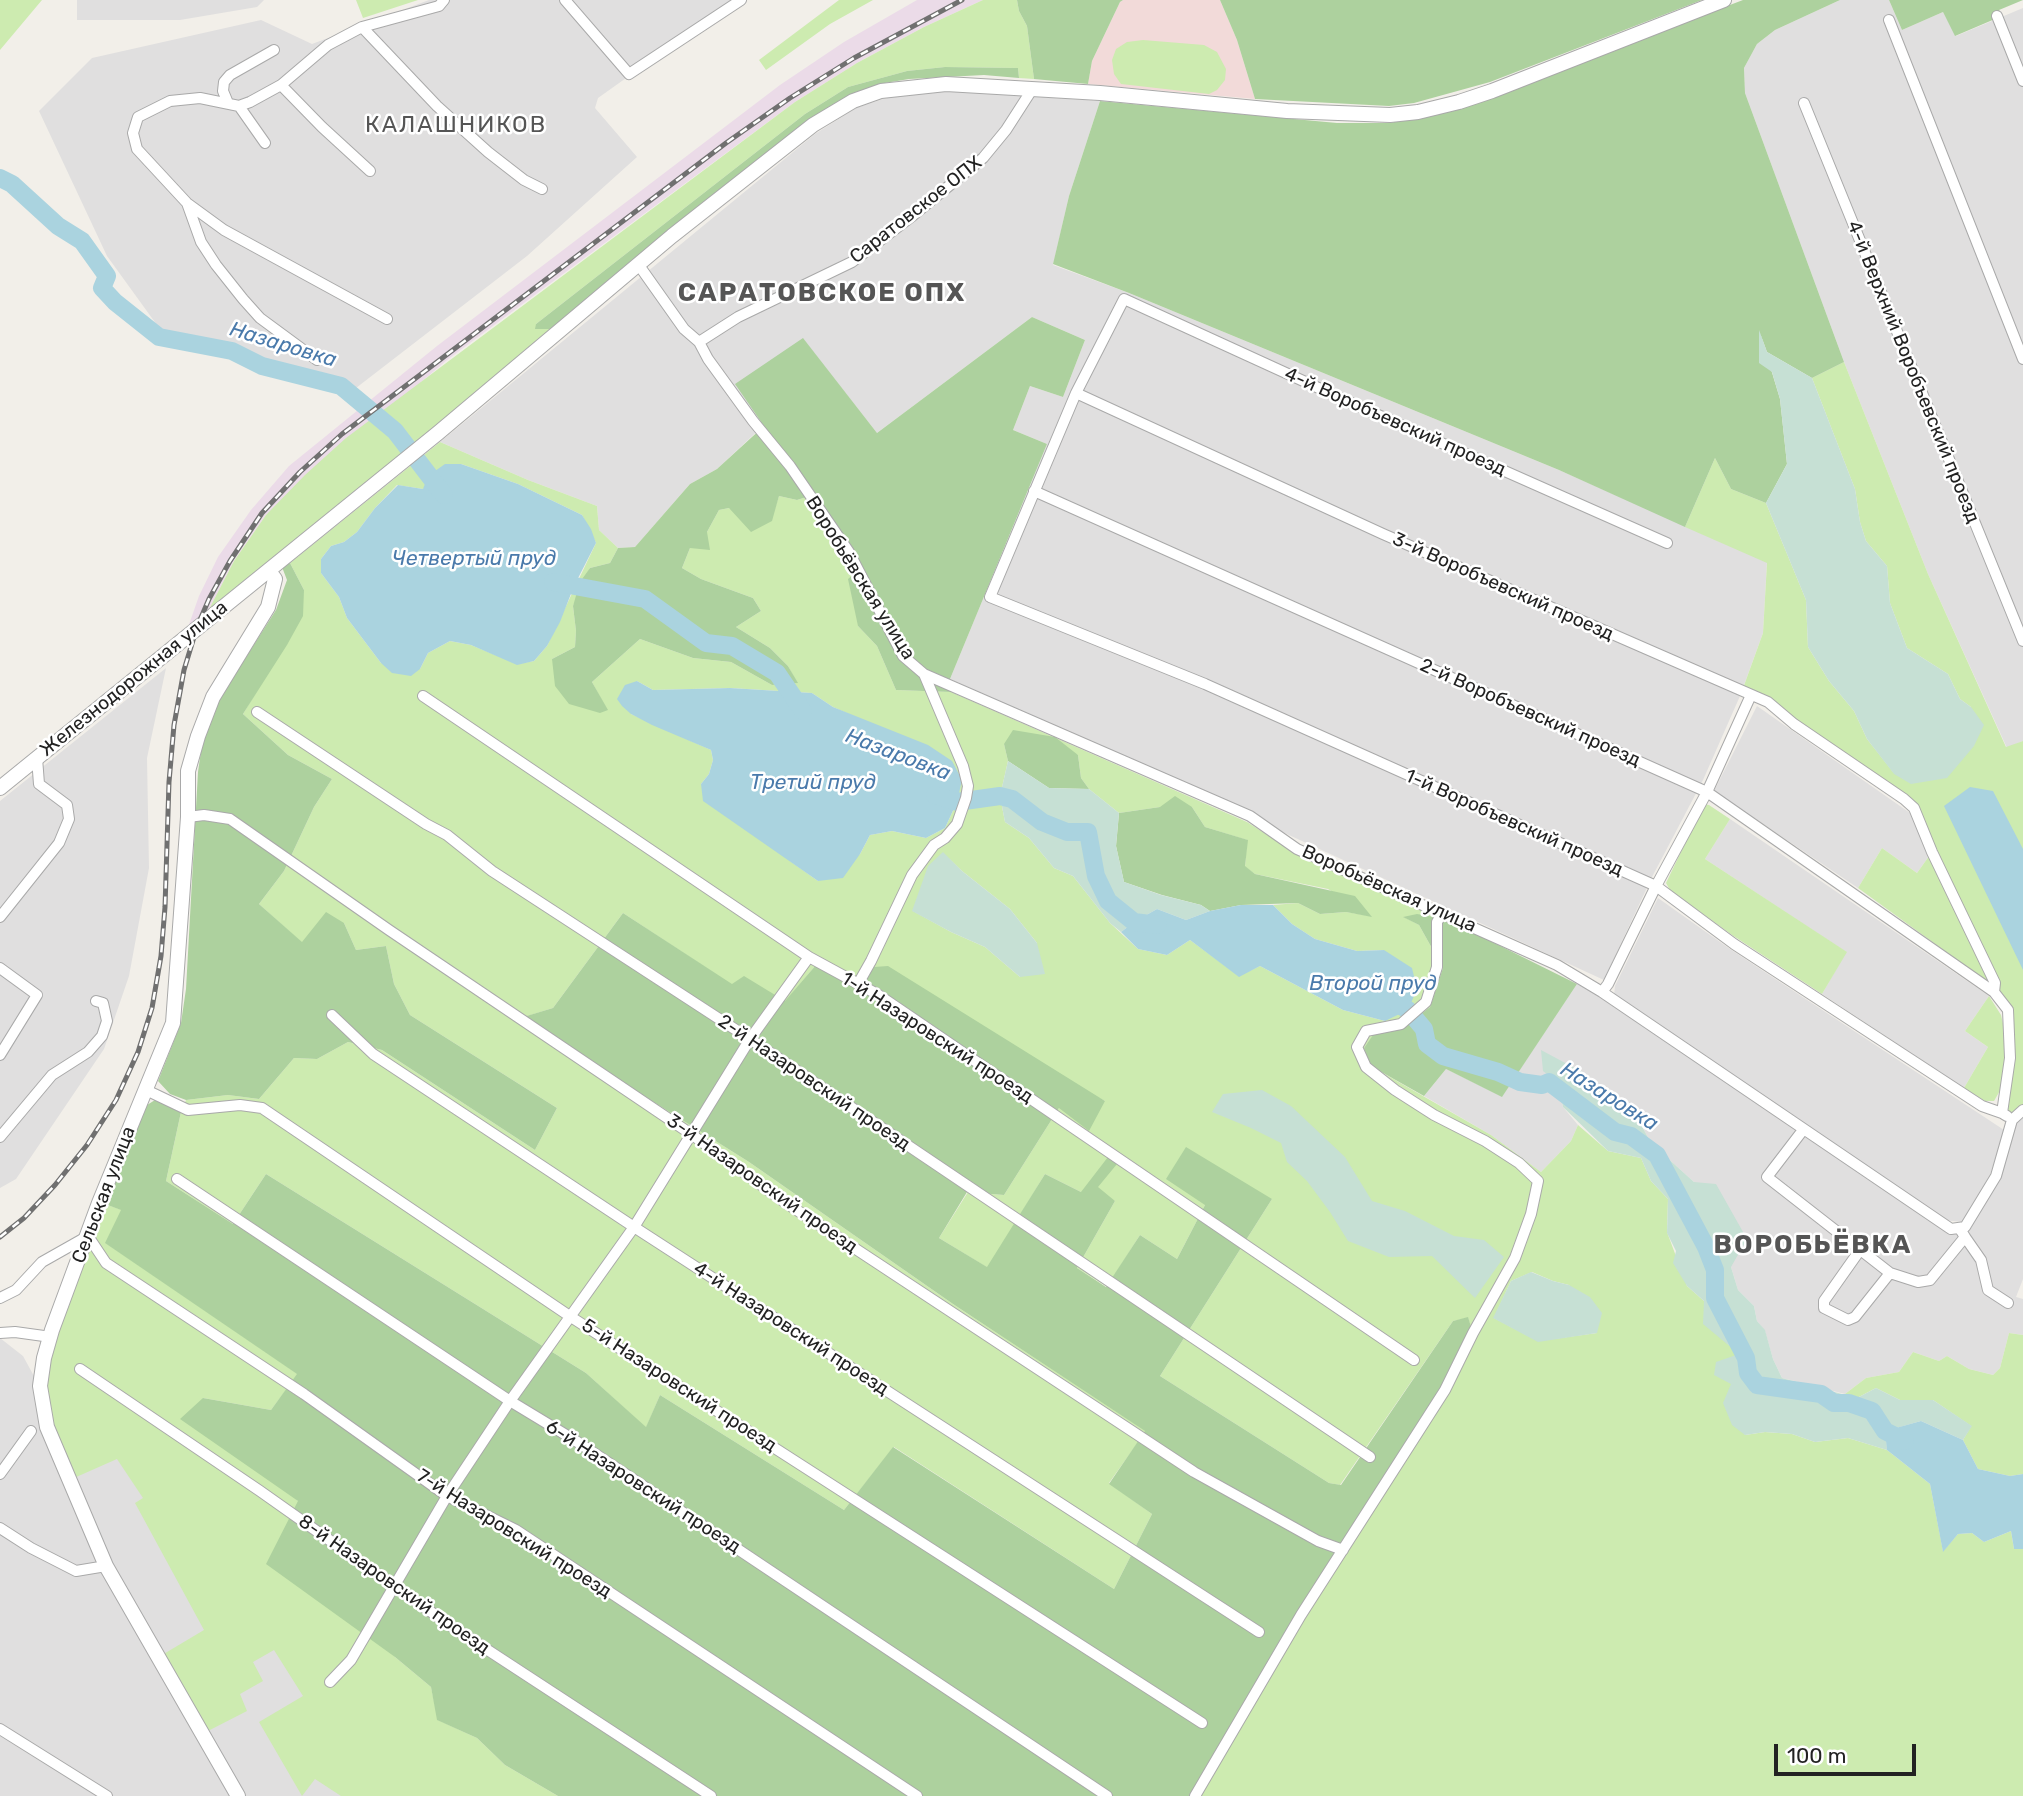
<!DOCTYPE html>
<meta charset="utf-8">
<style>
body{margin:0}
#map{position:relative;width:2023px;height:1796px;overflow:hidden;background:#f2efe9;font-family:Rubik,sans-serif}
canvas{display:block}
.scale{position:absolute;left:1774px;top:1744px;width:142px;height:32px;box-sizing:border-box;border:4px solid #222;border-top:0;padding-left:9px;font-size:21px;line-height:24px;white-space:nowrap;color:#222;-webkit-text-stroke:5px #fff;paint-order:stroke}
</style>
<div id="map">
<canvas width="2023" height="1796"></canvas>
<div class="scale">100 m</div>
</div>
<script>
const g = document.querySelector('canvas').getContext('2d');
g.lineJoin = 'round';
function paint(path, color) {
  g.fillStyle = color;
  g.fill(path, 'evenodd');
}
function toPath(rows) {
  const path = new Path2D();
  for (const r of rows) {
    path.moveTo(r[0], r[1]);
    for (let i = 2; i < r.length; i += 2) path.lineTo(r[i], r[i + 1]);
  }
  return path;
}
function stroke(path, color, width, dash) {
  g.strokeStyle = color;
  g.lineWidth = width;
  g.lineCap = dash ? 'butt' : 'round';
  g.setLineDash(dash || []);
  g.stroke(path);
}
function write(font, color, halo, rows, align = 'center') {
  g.font = font + ' Rubik,sans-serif';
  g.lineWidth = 5;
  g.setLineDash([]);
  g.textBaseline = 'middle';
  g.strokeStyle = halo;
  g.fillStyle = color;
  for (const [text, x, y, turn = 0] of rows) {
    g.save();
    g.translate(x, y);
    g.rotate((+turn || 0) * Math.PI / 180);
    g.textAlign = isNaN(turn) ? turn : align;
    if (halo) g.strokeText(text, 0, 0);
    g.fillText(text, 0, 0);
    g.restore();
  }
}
paint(toPath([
 [77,0,264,0,257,7,180,20,77,20],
 [429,0,736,0,598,98,595,108,637,157,527,256,356,388,280,362,162,332,107,256,39,111,92,58,261,20,312,44],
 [1840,0,1889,0,1902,30,1943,12,1956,36,2023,8,2023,741,2007,748,1928,574,1844,362,1745,93,1744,68,1757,44,1775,30],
 [947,91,1100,101,1069,196,1053,265,1129,293,1559,470,1767,562,1763,633,1740,696,1703,780,1652,877,1604,980,950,679,1047,444,1013,430,1030,386,1063,397,1085,340,1032,317,877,433,803,339,764,425,717,469,690,484,635,547,618,548,599,530,597,506,528,480,440,442,815,134,856,108,883,99,910,93],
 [166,668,147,758,149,868,129,976,104,1049,16,1179,0,1188,0,801],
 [1757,706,1910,813,1932,852,1917,873,1882,848,1858,888,1714,791],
 [1730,819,1989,996,1965,1031,1988,1047,1964,1088,1822,994,1846,952,1705,859],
 [1658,898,1730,949,2004,1130,1990,1175,1963,1222,1943,1220,1614,995,1615,986],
 [1577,984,1599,995,1942,1229,1967,1231,2014,1127,2023,1115,2023,1279,2016,1297,2023,1299,2023,1335,2009,1333,2000,1368,1993,1375,1969,1369,1947,1356,1939,1361,1913,1352,1899,1372,1866,1378,1845,1394,1782,1378,1773,1359,1765,1331,1757,1321,1754,1306,1738,1290,1731,1267,1694,1182,1651,1143,1632,1108,1619,1109,1584,1073,1559,1083,1563,1107,1578,1125,1571,1141,1541,1172,1491,1135,1424,1096,1446,1069,1502,1096],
 [0,1338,23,1356,83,1466,123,1455,284,1646,379,1796,0,1796]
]), '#e0dfdf');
paint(toPath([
 [1123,0,1220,0,1237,40,1255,99,1088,84,1092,61,1120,2]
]), '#f2dad9');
paint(toPath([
 [917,0,983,0,924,27,857,63,795,102,447,360,266,515,234,561,205,617,186,633,199,596,218,557,251,510,289,466,437,346,780,85,844,42]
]), '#ebdbe8');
paint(toPath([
 [0,0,42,0,0,50],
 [356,0,418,0,363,18],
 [839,0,873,0,830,24,766,70,759,60],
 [983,0,1017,0,1019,11,1027,26,1034,79,1019,78,1018,68,945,67,907,71,848,87,805,114,536,324,552,329,205,617,234,561,266,515,305,475,346,438,795,102,857,63,924,27],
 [1143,40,1204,45,1217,52,1226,69,1225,80,1217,90,1209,94,1121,84,1114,74,1112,60,1116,49,1127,42],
 [1844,362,1928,574,2006,747,2023,741,2023,1110,2012,1120,2002,1113,2008,1010,1989,983,1858,888,1882,848,1917,873,1932,852,1914,808,1886,786,1742,691,1763,633,1767,563,1685,527,1715,458,1731,489,1766,503,1806,600,1808,647,1829,681,1854,711,1867,739,1894,773,1971,707,1960,699,1948,674,1907,648,1890,603,1887,566,1866,541,1860,522,1855,489,1812,378],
 [440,442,528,480,597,506,599,530,618,548,610,563,590,568,573,606,576,631,575,647,552,659,607,710,592,682,640,639,693,658,731,662,772,685,797,683,788,666,770,648,736,627,761,611,753,598,701,579,682,568,690,548,707,532,719,510,729,508,771,520,779,496,797,500,816,494,852,548,862,568,858,626,877,646,896,690,951,692,1247,822,1294,852,1446,919,1404,917,1419,925,1443,968,1430,1007,1403,1028,1373,1036,1364,1048,1369,1065,1491,1135,1541,1172,1571,1141,1578,1125,1608,1151,1641,1158,1651,1181,1668,1199,1667,1232,1687,1286,1704,1301,1740,1354,1732,1384,1745,1435,1765,1432,1792,1434,1815,1442,1848,1438,1887,1450,1930,1484,1943,1551,1958,1534,1972,1533,1984,1542,2011,1531,2014,1549,2023,1549,2023,1796,1195,1796,1473,1333,1468,1318,1453,1321,1340,1485,1329,1483,1160,1376,1272,1199,1205,1205,1177,1259,1140,1235,1107,1287,1077,1268,1115,1201,1081,1192,1045,1174,988,1268,939,1238,968,1192,1004,1195,1059,1108,1105,1101,865,982,816,965,785,1002,744,977,732,985,623,913,553,1008,521,1018,749,1162,953,1304,1146,1431,1109,1483,1152,1514,1114,1589,894,1447,844,1510,660,1395,646,1428,586,1373,266,1174,233,1224,166,1181,181,1112,186,1100,228,1095,259,1099,294,1058,317,1059,348,1042,382,1050,535,1150,557,1108,410,1015,394,984,386,946,356,950,344,923,302,943,259,904,284,871,314,807,332,779,288,755,243,714,258,689,304,590,290,563],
 [461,464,518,484,582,515,596,543,547,646,534,661,517,664,471,645,450,641,428,653,420,669,381,663,347,618,339,597,321,573,321,559,331,546,344,542,357,532,375,508,397,485,423,489],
 [637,681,653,690,730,688,812,693,833,707,867,722,957,802,945,828,926,838,892,831,870,835,860,854,818,881,790,861,701,784,709,774,713,760,711,750,631,714],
 [1004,744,1078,755,1081,778,1089,789,1119,813,1160,807,1192,807,1205,827,1247,840,1245,867,1255,874,1328,889,1371,916,1346,912,1320,914,1298,903,1273,905,1292,924,1315,939,1357,951,1384,950,1385,1021,1343,1010,1260,966,1239,976,1190,940,1167,955,1138,949,1110,923,1073,876,1054,868,1029,838,1005,822,1000,796,1008,761],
 [943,853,962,871,1010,909,1037,943,1020,977,985,947,951,932,913,911],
 [1532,1272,1553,1281,1569,1285,1597,1333,1538,1341,1494,1318,1511,1281],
 [1704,804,1709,805,1730,819,1705,859,1847,952,1822,994,1732,935,1670,890,1666,883],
 [1989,996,2001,1015,2006,1036,2007,1059,2002,1087,1994,1101,1985,1101,1964,1088,1988,1047,1965,1031],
 [105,1204,122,1210,106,1243,298,1374,271,1410,203,1398,298,1501,395,1657,431,1687,438,1720,477,1738,505,1765,558,1796,341,1796,315,1779,302,1796,259,1722,303,1696,274,1650,253,1662,263,1681,240,1694,247,1711,206,1732,162,1655,204,1630,135,1503,143,1498,117,1459,74,1478,51,1422,45,1392,48,1359],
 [2009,1333,2023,1335,2023,1474,2010,1476,1978,1469,1963,1440,1971,1426,1933,1400,1900,1400,1876,1388,1857,1398,1845,1394,1866,1378,1899,1372,1913,1352,1939,1361,1947,1356,1969,1369,1993,1375,2000,1368]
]), '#cdebb0');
paint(toPath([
 [1017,0,1123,0,1120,2,1092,61,1088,84,1034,79,1027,26,1019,11],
 [1220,0,1702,0,1490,82,1414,103,1389,106,1255,99,1237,40],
 [1743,0,1840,0,1775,30,1757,44,1744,68,1745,93,1844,362,1812,378,1767,352,1760,333,1780,399,1787,464,1766,503,1731,489,1715,458,1685,527,1559,470,1129,293,1053,264,1069,196,1100,101,1337,123,1388,123,1420,118,1562,69],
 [1889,0,2023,0,1999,10,2002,16,1955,36,1943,12,1902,30],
 [945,67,1018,68,1019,78,984,75,909,79,879,84,852,95,809,120,748,167,552,329,535,329,536,324,805,114,848,87,907,71],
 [1032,317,1085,340,1063,397,1030,386,1013,430,1047,444,950,679,951,692,896,690,877,646,858,626,848,579,862,568,852,548,816,494,797,500,779,496,772,521,751,532,729,508,719,510,707,532,710,550,690,548,682,568,701,579,753,598,761,611,736,627,770,648,788,666,798,683,772,685,731,662,693,658,640,639,592,682,608,710,600,713,569,704,555,686,552,659,575,647,576,631,573,606,580,582,590,568,610,563,618,548,635,547,690,484,717,469,764,426,735,384,803,338,877,433],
 [290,563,304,590,303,616,287,645,243,714,288,755,332,779,314,807,284,871,259,904,302,942,326,912,344,923,356,950,386,946,394,984,410,1015,557,1108,535,1150,382,1050,348,1042,317,1059,294,1058,259,1099,228,1095,186,1100,170,1094,158,1081,181,1023,186,989,198,772,203,737,218,701,276,610,287,580,282,567],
 [1013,730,1055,737,1078,755,1081,778,1089,789,1049,788,1008,761,1004,744],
 [1175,796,1192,807,1205,827,1248,840,1245,866,1255,874,1355,896,1372,917,1346,912,1320,914,1298,903,1241,905,1210,911,1201,905,1162,895,1124,882,1116,846,1119,813,1160,807],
 [623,913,732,984,744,976,785,1001,816,965,865,982,874,967,888,966,1105,1101,1089,1131,1059,1108,1004,1195,967,1192,939,1238,987,1267,1045,1174,1081,1192,1108,1157,1117,1164,1098,1187,1115,1201,1077,1268,1106,1287,1140,1235,1177,1259,1205,1205,1166,1179,1186,1147,1272,1199,1160,1376,1329,1483,1341,1485,1453,1321,1468,1317,1473,1333,1195,1796,558,1796,505,1765,477,1738,437,1720,431,1687,395,1657,266,1564,298,1501,180,1419,203,1398,271,1410,297,1374,105,1243,121,1210,105,1204,144,1107,155,1100,181,1112,166,1181,233,1224,266,1174,586,1373,646,1427,660,1395,844,1510,893,1447,1114,1589,1152,1514,1109,1484,1145,1431,953,1304,749,1162,520,1018,553,1008],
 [1417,914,1446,919,1577,984,1502,1097,1446,1069,1424,1096,1369,1065,1364,1048,1373,1035,1403,1028,1430,1007,1443,968,1419,925,1403,917]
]), '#add19e');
paint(toPath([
 [1759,330,1767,352,1812,378,1855,489,1860,522,1866,541,1887,566,1890,603,1907,648,1948,674,1960,699,1971,707,1984,725,1974,746,1947,778,1911,784,1894,774,1867,739,1854,711,1829,681,1808,647,1806,600,1766,503,1787,464,1780,399,1772,372,1759,363],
 [1008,761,1049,788,1089,789,1119,813,1116,846,1124,882,1161,895,1201,905,1210,911,1186,920,1157,909,1134,922,1121,932,1110,923,1073,876,1054,868,1029,838,1005,822,1000,796],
 [943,852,962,871,1010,909,1037,943,1045,974,1020,977,985,947,951,932,912,911,928,866],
 [1541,1050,1584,1073,1619,1109,1632,1108,1651,1143,1694,1182,1716,1184,1747,1239,1731,1267,1738,1290,1754,1306,1757,1321,1765,1330,1773,1359,1782,1378,1857,1398,1876,1388,1900,1400,1933,1400,1972,1426,1963,1440,1921,1421,1886,1431,1887,1450,1848,1438,1815,1442,1792,1434,1765,1432,1745,1435,1732,1425,1723,1403,1731,1384,1714,1375,1716,1362,1739,1354,1703,1324,1704,1301,1687,1286,1673,1263,1676,1251,1667,1233,1668,1199,1651,1181,1641,1158,1608,1151,1563,1107,1559,1083,1543,1071],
 [1262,1090,1291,1106,1345,1157,1372,1201,1405,1211,1454,1236,1484,1240,1504,1257,1475,1298,1432,1256,1389,1257,1348,1241,1330,1212,1307,1181,1287,1162,1281,1143,1251,1128,1212,1112,1223,1094],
 [1531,1272,1553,1281,1569,1285,1590,1297,1602,1313,1597,1333,1538,1342,1493,1318,1511,1281]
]), '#c6e0d4');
paint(toPath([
 [445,464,461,464,518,484,582,515,591,529,596,543,574,586,560,622,547,646,534,661,517,665,471,645,450,641,428,653,420,669,411,676,392,673,381,663,347,618,339,597,321,573,321,559,331,546,344,542,357,532,375,508,398,485,423,489,428,476],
 [637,681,653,690,730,688,812,693,833,707,928,745,952,761,962,780,957,802,945,828,926,838,892,831,870,835,860,854,843,878,818,881,703,801,701,784,709,774,713,760,711,750,652,725,631,714,622,706,617,699,625,685],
 [1970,787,1993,791,2023,849,2023,970,1944,806],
 [1241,905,1273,905,1292,924,1315,939,1357,951,1384,950,1412,968,1417,989,1408,1010,1385,1021,1343,1010,1260,966,1239,977,1190,940,1167,955,1138,949,1121,932,1134,922,1157,909,1186,920,1210,911],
 [1921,1421,1963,1440,1978,1469,2010,1476,2023,1474,2023,1549,2014,1549,2011,1531,1984,1542,1972,1533,1958,1534,1943,1552,1930,1484,1887,1450,1885,1431]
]), '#aad3df');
stroke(toPath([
 [0,178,12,184,58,226,82,241,107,276,102,288,115,302,159,337,232,351,262,366,341,386,395,431,444,495],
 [553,582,645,599,706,643,732,646,777,673,803,711],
 [935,795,957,802,1000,796,1012,799,1042,822,1067,832,1088,832,1096,876,1108,901,1134,922,1158,925],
 [1398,1004,1408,1010,1424,1029,1427,1044,1443,1056,1498,1072,1520,1082,1542,1085,1549,1082,1615,1132,1631,1136,1657,1155,1706,1247,1715,1270,1715,1298,1746,1358,1748,1373,1757,1385,1821,1394,1834,1403,1849,1403,1872,1411,1885,1431,1905,1441]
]), '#aad3df', 18);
const minor = toPath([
 [565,0,629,74,741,0],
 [1997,16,2023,81],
 [1889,20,2023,359],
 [362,27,437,106,488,152,524,180,542,189],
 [281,85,322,127,370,171],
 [228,103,223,91,224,82,230,75,274,50],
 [1804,103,2023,641],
 [239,106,265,143],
 [187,203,201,242,216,265,243,299,260,318,317,360],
 [638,264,684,329,699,342,708,359,753,421,790,466,849,552,903,656,924,674,1250,816,1297,849,1557,965,1602,992,1951,1229,1965,1227,1996,1176,2012,1120,2023,1110],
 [387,319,224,230,187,203,137,149,133,133,138,117,170,101,200,98,239,106,250,102,281,85,328,45,362,27,439,6,444,0],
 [699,342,738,317,852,262,911,217,983,158,1006,130,1033,88],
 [1076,393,1383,534,1768,702,1794,724,1904,799,1914,808,1932,852,1995,983,1994,992,2008,1010,2010,1058,2002,1113,2007,1116],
 [1034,491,1707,792,1994,992],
 [1667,543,1358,406,1124,299,1076,393,990,597,1205,684,1656,886,1734,944,1982,1106,2002,1113],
 [423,696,809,957,877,994,1414,1360],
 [257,712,426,824,447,835,492,871,750,1039,1370,1457],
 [188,817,204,815,230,819,389,930,691,1134,783,1201,1194,1472,1318,1541,1343,1550],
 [0,917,59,843,69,819,67,805,39,784,37,758],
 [0,968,37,995,0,1055],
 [858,984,871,961,912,875,934,845,945,838,957,824,966,798,968,786,963,766,924,674],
 [1602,992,1608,984,1656,886,1707,792,1751,695],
 [332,1015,373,1054,634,1227,1259,1632],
 [146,1090,188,1110,240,1105,262,1108,571,1317,1202,1723],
 [1803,1130,1767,1177,1890,1273,1918,1282,1930,1280,1965,1237,1960,1229],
 [0,1137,52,1075,88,1052,102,1036,107,1021,103,1003,96,1001],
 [177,1179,510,1401,576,1441,1107,1796],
 [1965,1237,1981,1260,1988,1290,2008,1303],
 [1860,1250,1824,1301,1824,1308,1848,1320,1855,1317,1890,1273],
 [0,1298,16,1290,42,1262,88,1236,106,1263,304,1394,447,1496,516,1530,917,1796],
 [0,1333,15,1332,51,1337],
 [80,1369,260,1491,451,1626,711,1796],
 [0,1474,31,1431],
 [0,1528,31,1548,76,1571,106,1566],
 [330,1682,351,1660,447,1496,510,1401,634,1227,750,1039,809,957],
 [0,1729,107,1796],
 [1195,1796,1301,1615,1445,1390,1473,1333,1515,1258,1531,1214,1538,1181,1519,1163,1485,1141,1434,1115,1395,1090,1366,1067,1357,1047,1366,1031,1401,1024,1426,1002,1437,967,1437,922,1443,912]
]);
const tertiary = toPath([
 [0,788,438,433,672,236,813,125,853,101,881,91,946,84,1100,93,1287,111,1390,115,1418,112,1459,102,1492,91,1724,0],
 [238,1796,106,1566,47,1427,40,1386,44,1358,52,1330,99,1203,173,1023,188,817,188,771,198,736,213,697,268,607,275,579,269,571]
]);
stroke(minor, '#a9a9a9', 12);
stroke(tertiary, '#a9a9a9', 16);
stroke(minor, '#fff', 10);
stroke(tertiary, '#fff', 14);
const rail = toPath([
 [0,1237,24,1218,55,1185,87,1145,116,1100,138,1052,152,1008,161,956,165,907,169,782,174,725,184,670,197,627,209,599,230,561,262,513,300,472,342,434,726,143,790,98,854,58,962,0]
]);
stroke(rail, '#707070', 5);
stroke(rail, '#fff', 2.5, [8]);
write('19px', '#222', '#fff', [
 ["Саратовское ОПХ",916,210,-38],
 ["4-й Верхний Воробъевский проезд",1913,372,68],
 ["4-й Воробъевский проезд",1395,422,24],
 ["Воробьёвская улица",860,578,58],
 ["3-й Воробъевский проезд",1503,587,24],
 ["Железнодорожная улица",134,679,-39],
 ["2-й Воробъевский проезд",1530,713,24],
 ["1-й Воробъевский проезд",1514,823,24],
 ["Воробьёвская улица",1389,889,24],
 ["1-й Назаровский проезд",937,1038,33],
 ["2-й Назаровский проезд",814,1083,34],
 ["3-й Назаровский проезд",762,1184,35],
 ["Сельская улица",104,1195,-69],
 ["4-й Назаровский проезд",791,1329,33],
 ["5-й Назаровский проезд",679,1386,33],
 ["6-й Назаровский проезд",643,1487,33],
 ["7-й Назаровский проезд",514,1534,32],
 ["8-й Назаровский проезд",394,1585,35]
]);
write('italic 21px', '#4a7aab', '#fff', [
 ["Назаровка",283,345,17],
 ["Четвертый пруд",474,559],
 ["Назаровка",898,755,21],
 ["Третий пруд",813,783],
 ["Второй пруд",1373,984],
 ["Назаровка",1609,1097,32]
]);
g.letterSpacing = '2px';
write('23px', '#555', '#fff', [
 ["КАЛАШНИКОВ",456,125]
]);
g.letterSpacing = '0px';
g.letterSpacing = '2px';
write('bold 26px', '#555', '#fff', [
 ["САРАТОВСКОЕ ОПХ",822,293],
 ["ВОРОБЬЁВКА",1813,1245]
]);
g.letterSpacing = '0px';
</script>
